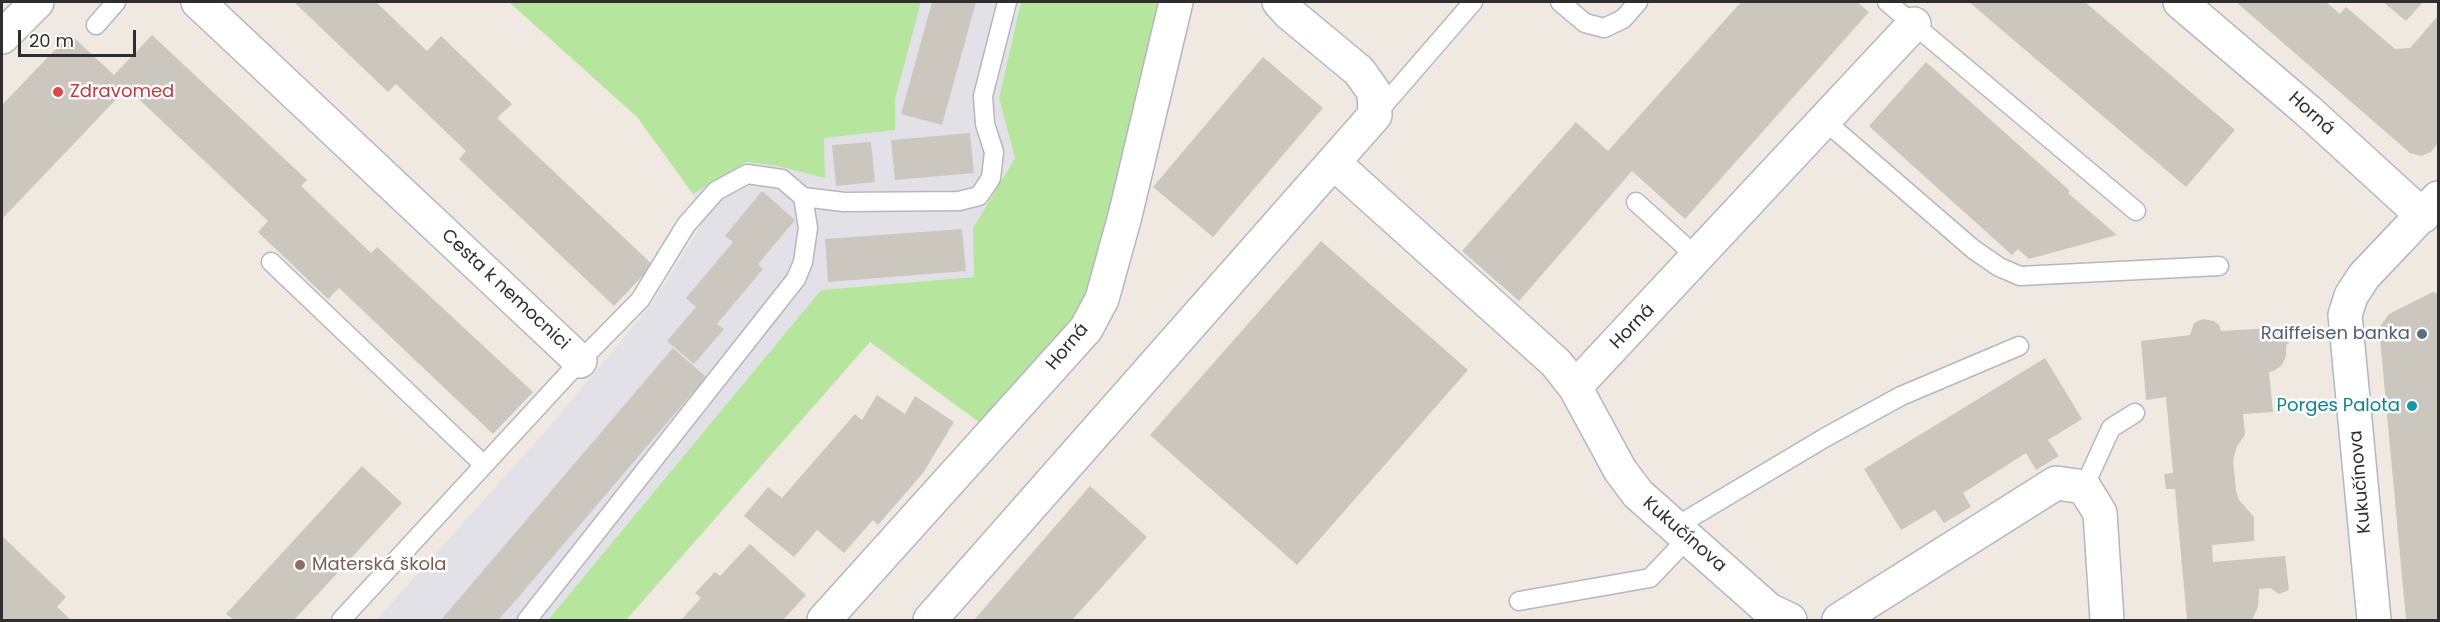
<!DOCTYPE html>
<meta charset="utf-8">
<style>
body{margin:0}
#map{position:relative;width:2440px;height:622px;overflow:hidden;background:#efe9e1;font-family:Poppins,sans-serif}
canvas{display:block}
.frame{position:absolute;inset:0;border:3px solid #2e2e2e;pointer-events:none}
.scale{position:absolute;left:18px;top:30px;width:118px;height:27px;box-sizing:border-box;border:3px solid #2e2e2e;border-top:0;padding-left:8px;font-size:18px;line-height:21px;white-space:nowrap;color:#2e2e2e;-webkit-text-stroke:4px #fff;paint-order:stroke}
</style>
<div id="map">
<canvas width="2440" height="622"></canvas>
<div class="frame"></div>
<div class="scale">20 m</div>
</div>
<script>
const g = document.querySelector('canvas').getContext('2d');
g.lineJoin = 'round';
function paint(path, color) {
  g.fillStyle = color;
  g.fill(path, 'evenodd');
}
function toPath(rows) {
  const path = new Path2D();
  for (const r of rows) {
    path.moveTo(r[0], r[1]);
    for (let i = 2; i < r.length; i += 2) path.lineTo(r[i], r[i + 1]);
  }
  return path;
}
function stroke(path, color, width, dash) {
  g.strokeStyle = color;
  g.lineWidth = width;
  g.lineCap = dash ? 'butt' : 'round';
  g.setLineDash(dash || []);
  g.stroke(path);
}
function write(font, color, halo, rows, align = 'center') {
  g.font = font + ' Poppins,sans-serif';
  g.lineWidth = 5;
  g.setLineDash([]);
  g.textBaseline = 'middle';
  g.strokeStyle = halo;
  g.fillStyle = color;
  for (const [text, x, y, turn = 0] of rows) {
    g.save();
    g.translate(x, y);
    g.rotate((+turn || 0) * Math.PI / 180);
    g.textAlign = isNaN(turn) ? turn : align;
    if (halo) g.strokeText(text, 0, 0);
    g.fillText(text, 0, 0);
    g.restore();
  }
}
paint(toPath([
 [921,2,1021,2,999,98,1015,158,973,228,974,277,821,290,548,620,376,620,550,426,651,305,700,227,693,194,746,162,778,166,823,138,895,129,895,99]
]), '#e3e1e8');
paint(toPath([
 [509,2,921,2,895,99,895,130,824,138,825,178,778,166,746,162,693,194,637,117],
 [1021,2,1159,2,1090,298,1056,347,983,425,870,342,626,620,548,620,821,290,974,277,973,228,1015,158,999,98]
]), '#b6e59e');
paint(toPath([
 [294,2,376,2,427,51,441,36,512,104,497,118,653,265,614,306,459,159,466,151,396,84,388,92],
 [932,2,976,2,942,125,901,114],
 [1741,2,1857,2,1869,12,1685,219,1632,171,1519,301,1462,251,1576,122,1608,151],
 [1969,2,2085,2,2235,130,2186,187],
 [2236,2,2326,2,2340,14,2346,7,2395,49,2410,48,2438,16,2438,143,2431,152,2421,156,2410,153],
 [2383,2,2423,2,2406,21],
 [70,34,114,75,152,35,307,180,301,186,371,253,377,247,533,392,493,434,339,288,328,299,258,232,268,221,127,88,2,219,2,105],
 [1263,57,1323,108,1213,237,1153,187],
 [1926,62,2041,165,2070,191,2068,193,2117,235,2029,259,2018,249,2012,255,1883,139,1869,126],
 [970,133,974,173,895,180,891,140],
 [871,142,875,182,836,186,832,145],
 [762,191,795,220,758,264,763,269,717,324,724,329,694,364,667,341,696,307,686,298,733,242,725,236],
 [962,229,966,271,828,282,825,239],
 [1321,241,1468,370,1297,565,1150,435],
 [2433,292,2438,294,2438,620,2406,620,2379,328,2389,314],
 [2203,319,2214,321,2219,325,2221,331,2271,328,2276,331,2278,329,2280,331,2278,333,2289,343,2286,345,2286,356,2282,365,2274,371,2269,372,2273,412,2243,414,2245,435,2237,446,2233,460,2236,491,2239,500,2254,517,2254,541,2212,545,2213,562,2285,556,2289,590,2279,594,2270,588,2259,589,2258,607,2252,620,2187,620,2175,489,2166,489,2164,474,2173,473,2166,397,2146,400,2141,341,2190,335,2194,323],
 [673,348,706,377,510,607,498,620,441,620],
 [2045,358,2082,419,2048,440,2059,456,2036,470,2026,453,1963,493,1971,507,1944,523,1935,510,1901,530,1864,469],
 [877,395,905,414,915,396,954,422,923,473,878,525,873,520,844,553,817,530,794,557,744,516,768,487,782,498,855,414,862,420],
 [362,466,402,503,294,620,234,620,226,614],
 [1090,486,1147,537,1072,620,974,620],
 [2,536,66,597,57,607,71,620,2,620],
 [750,544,806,595,783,620,681,620,701,598,695,593,715,572,720,576]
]), '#cbc7bf');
const lane = toPath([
 [1560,2,1585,23,1604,28,1623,19,1638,2],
 [1887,2,2136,211],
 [96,25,116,2],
 [1376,114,1473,2],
 [1825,121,1973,249,1999,267,2020,276,2219,266],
 [1636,202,1698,258],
 [271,262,484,465],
 [2084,487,2111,428,2135,413],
 [1675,527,1826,437,1901,396,2019,346],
 [1519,601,1650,578,1688,538],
 [341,620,580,361,640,300,686,225,716,191,747,174,782,179,803,197,844,202,959,201,979,196,991,178,994,152,985,124,983,96,1007,2],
 [527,620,796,279,803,262,808,228,803,197]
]);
const street = toPath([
 [198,2,580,361],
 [1334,163,1556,363,1575,387,1620,470,1638,494,1769,610,1790,620],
 [1575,387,1914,24],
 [824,620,1086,329,1102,299,1125,216,1176,2],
 [930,620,1375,115,1374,92,1359,71,1289,13,1279,2],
 [1839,620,2056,483,2084,487,2100,513,2107,620]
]);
const secondary = toPath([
 [2180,2,2308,111,2423,216],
 [2,37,37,2],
 [2374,620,2345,315,2351,296,2364,276,2438,198]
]);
stroke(lane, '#b4b7c1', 21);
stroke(street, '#b4b7c1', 36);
stroke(secondary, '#b4b7c1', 36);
stroke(lane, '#fff', 18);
stroke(street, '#fff', 33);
stroke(secondary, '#fff', 33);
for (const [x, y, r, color] of [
 [58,92,6,"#e0444e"],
 [2422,334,6,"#5c6f8a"],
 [2412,406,6,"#0f9aa8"],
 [300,565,6,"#8d6e63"]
]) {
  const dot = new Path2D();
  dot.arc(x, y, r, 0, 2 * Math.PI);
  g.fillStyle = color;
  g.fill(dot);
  stroke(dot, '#fff', 2);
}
write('18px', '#be3a42', '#fff', [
 ["Zdravomed",70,92]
], 'left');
write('18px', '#2e2e2e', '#fff', [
 ["Horná",2311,114,42],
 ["Cesta k nemocnici",505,290,43],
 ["Horná",1633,327,-46],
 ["Horná",1068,347,-50],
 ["Kukučínova",2361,482,-95],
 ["Kukučínova",1684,535,41]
]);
write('18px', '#4e5e75', '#fff', [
 ["Raiffeisen banka",2410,334]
], 'right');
write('18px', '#0d838f', '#fff', [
 ["Porges Palota",2400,406]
], 'right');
write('18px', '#785e54', '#fff', [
 ["Materská škola",312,565]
], 'left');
</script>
